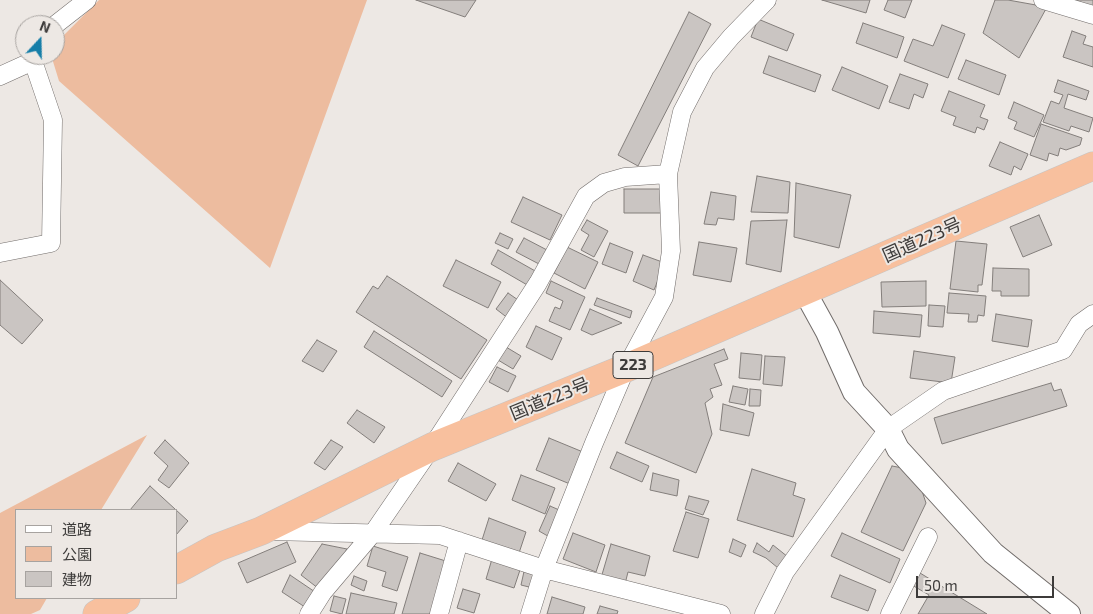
<!DOCTYPE html>
<meta charset="utf-8">
<style>
body{margin:0}
#map{position:relative;width:1093px;height:614px;overflow:hidden;background:#ede8e4;font-family:"Exo 2","Noto Sans JP",sans-serif}
canvas{display:block}
.legend{position:absolute;left:15px;top:509px;width:162px;height:90px;box-sizing:border-box;background:#ede8e4;border:1px solid #a7a3a0;margin:0;padding:6px 9px;list-style:none;font-size:15px;color:#3d3b3a}
.legend li{display:flex;align-items:center;gap:10px;height:25px}
.legend b{width:25px;border:1px solid #a7a3a0}
.north{position:absolute;left:15px;top:15px;width:50px;height:50px;box-sizing:border-box;background:#ede8e4;border:1px solid #a7a3a0;border-radius:50%;rotate:21deg;font-size:14px;font-weight:700;line-height:20px;text-align:center;color:#3d3b3a}
.north::after{content:'';display:block;margin:auto;width:18px;height:22px;background:#167ea8;clip-path:polygon(50% 0,100% 100%,50% 72%,0 100%)}
.scale{position:absolute;left:916px;top:576px;width:138px;height:22px;box-sizing:border-box;border:2px solid #3d3b3a;border-top:0;padding-left:6px;font-size:15px;line-height:18px;white-space:nowrap;color:#3d3b3a;-webkit-text-stroke:4px #ede8e4;paint-order:stroke}
</style>
<div id="map">
<canvas width="1093" height="614"></canvas>
<ul class="legend">
<li><b style="height:6px;background:#fff"></b>道路</li>
<li><b style="height:14px;background:#edbc9f"></b>公園</li>
<li><b style="height:14px;background:#cac5c2"></b>建物</li>
</ul>
<div class="north">N</div>
<div class="scale">50 m</div>
</div>
<script>
const g = document.querySelector('canvas').getContext('2d');
g.lineJoin = 'round';
function paint(path, color) {
  g.fillStyle = color;
  g.fill(path, 'evenodd');
}
function toPath(rows) {
  const path = new Path2D();
  for (const r of rows) {
    path.moveTo(r[0], r[1]);
    for (let i = 2; i < r.length; i += 2) path.lineTo(r[i], r[i + 1]);
  }
  return path;
}
function stroke(path, color, width, dash) {
  g.strokeStyle = color;
  g.lineWidth = width;
  g.lineCap = dash ? 'butt' : 'round';
  g.setLineDash(dash || []);
  g.stroke(path);
}
function write(font, color, halo, rows, align = 'center') {
  g.font = font + ' "Exo 2","Noto Sans JP",sans-serif';
  g.lineWidth = 4;
  g.setLineDash([]);
  g.textBaseline = 'middle';
  g.strokeStyle = halo;
  g.fillStyle = color;
  for (const [text, x, y, turn = 0] of rows) {
    g.save();
    g.translate(x, y);
    g.rotate((+turn || 0) * Math.PI / 180);
    g.textAlign = isNaN(turn) ? turn : align;
    if (halo) g.strokeText(text, 0, 0);
    g.fillText(text, 0, 0);
    g.restore();
  }
}
paint(toPath([
 [99,0,367,0,270,268,59,81,51,55,55,55,55,44],
 [147,435,101,510,16,510,16,598,47,598,40,610,31,614,0,614,0,513]
]), '#edbc9f');
const building = toPath([
 [416,0,476,0,465,17,416,0],
 [822,0,870,0,866,13,822,0],
 [888,0,912,0,905,18,884,10,888,0],
 [995,0,1008,0,1047,7,1019,58,983,33,995,0],
 [1075,0,1093,0,1093,12,1088,5,1075,0],
 [689,12,711,24,638,166,618,155,689,12],
 [758,19,794,34,787,51,751,37,758,19],
 [863,23,904,37,897,58,856,43,863,23],
 [942,25,965,34,948,78,904,61,913,39,933,46,942,25],
 [1072,31,1086,36,1083,44,1093,47,1093,67,1063,57,1072,31],
 [769,56,821,75,815,92,763,73,769,56],
 [966,60,1006,75,999,95,958,79,966,60],
 [842,67,888,86,879,109,832,90,842,67],
 [900,74,928,84,923,98,914,94,909,109,889,102,900,74],
 [1058,80,1089,91,1086,100,1068,94,1064,108,1093,118,1089,132,1071,126,1069,131,1043,122,1051,101,1059,104,1063,95,1054,92,1058,80],
 [949,91,985,105,980,117,988,120,984,130,977,127,975,133,953,125,956,117,941,111,949,91],
 [1014,102,1044,115,1034,137,1014,129,1017,122,1008,118,1014,102],
 [1041,124,1082,138,1080,145,1066,150,1060,148,1058,156,1049,153,1047,161,1030,155,1041,124],
 [1000,142,1028,154,1021,170,1014,166,1011,175,989,166,1000,142],
 [757,176,790,182,788,213,751,212,757,176],
 [796,183,851,195,839,248,794,237,796,183],
 [624,189,661,189,661,213,624,213,624,189],
 [711,192,736,196,734,220,718,218,716,225,704,224,711,192],
 [523,197,562,215,550,240,511,222,523,197],
 [1039,215,1052,245,1023,257,1010,227,1039,215],
 [587,220,608,231,594,257,581,250,589,235,581,230,587,220],
 [787,220,781,272,746,264,751,221,787,220],
 [500,233,513,239,508,249,495,243,500,233],
 [524,238,547,250,539,264,516,252,524,238],
 [956,241,987,244,982,285,978,285,978,292,950,289,956,241],
 [699,242,737,248,731,282,693,275,699,242],
 [610,243,633,252,626,273,602,264,610,243],
 [567,247,598,262,585,289,554,273,567,247],
 [498,250,537,272,529,286,491,264,498,250],
 [643,255,665,263,654,290,633,281,643,255],
 [456,260,501,282,488,308,443,286,456,260],
 [993,268,1029,269,1029,296,1001,296,1001,291,992,291,993,268],
 [387,276,487,340,461,379,356,312,373,286,378,289,387,276],
 [0,280,43,320,22,344,0,325,0,280],
 [551,281,585,297,570,330,549,321,555,307,560,309,563,301,546,293,551,281],
 [926,281,926,306,882,307,881,282,926,281],
 [508,293,521,302,509,319,496,309,508,293],
 [949,293,986,296,984,316,978,315,977,322,968,322,969,314,947,313,949,293],
 [597,298,632,311,630,318,594,305,597,298],
 [929,305,945,306,943,327,928,326,929,305],
 [590,309,622,323,592,335,581,330,590,309],
 [874,311,922,315,920,337,873,333,874,311],
 [996,314,1032,320,1028,347,992,341,996,314],
 [536,326,562,338,552,360,526,347,536,326],
 [374,331,452,381,442,397,364,347,374,331],
 [317,340,337,351,323,372,302,361,317,340],
 [506,347,521,356,513,369,498,360,506,347],
 [724,349,728,359,714,364,722,385,710,389,713,397,705,403,712,434,696,473,625,443,653,377,724,349],
 [914,351,955,357,951,383,910,378,914,351],
 [741,353,762,355,760,380,739,378,741,353],
 [765,356,785,357,782,386,763,384,765,356],
 [497,367,516,376,508,392,489,382,497,367],
 [1051,383,1054,391,1061,389,1067,406,942,444,934,418,1051,383],
 [733,386,748,389,745,405,729,402,733,386],
 [750,389,761,390,760,406,749,406,750,389],
 [723,404,754,413,749,436,720,430,723,404],
 [357,410,385,427,374,443,347,423,357,410],
 [549,438,583,452,570,484,536,470,549,438],
 [165,440,189,463,169,488,158,480,168,466,154,453,165,440],
 [331,440,343,447,325,470,314,463,331,440],
 [617,452,649,466,642,482,610,468,617,452],
 [458,463,496,484,486,501,448,481,458,463],
 [892,466,908,469,919,482,926,503,903,551,861,532,892,466],
 [752,469,796,483,793,495,805,499,793,537,737,520,752,469],
 [653,473,679,480,677,496,650,490,653,473],
 [521,475,555,488,545,514,512,500,521,475],
 [150,486,188,521,176,535,176,510,130,510,150,486],
 [689,496,709,501,703,515,685,509,689,496],
 [550,506,564,512,553,539,539,531,550,506],
 [686,512,709,519,698,558,673,551,686,512],
 [489,518,526,532,519,553,482,540,489,518],
 [573,533,605,545,596,572,563,559,573,533],
 [842,533,900,559,890,583,831,556,842,533],
 [733,539,746,545,741,557,729,552,733,539],
 [287,542,296,562,247,583,238,563,287,542],
 [757,543,769,552,773,545,788,557,778,568,766,558,753,552,757,543],
 [322,544,347,549,323,592,301,575,322,544],
 [611,544,650,556,645,576,628,572,625,584,601,578,611,544],
 [373,546,408,557,397,591,382,586,386,572,367,566,373,546],
 [420,553,449,562,434,614,402,614,420,553],
 [492,559,521,567,514,588,486,579,492,559],
 [525,567,538,570,533,588,521,585,525,567],
 [920,573,987,614,918,614,929,595,912,585,920,573],
 [290,575,321,596,311,611,282,592,290,575],
 [840,575,876,590,868,611,831,597,840,575],
 [354,576,367,581,364,591,351,585,354,576],
 [463,589,480,594,474,613,457,608,463,589],
 [351,593,397,603,394,614,346,614,351,593],
 [334,596,346,599,342,614,330,611,334,596],
 [552,597,585,607,583,614,547,614,552,597],
 [600,606,618,611,617,614,597,614,600,606]
]);
paint(building, '#cac5c2');
stroke(building, '#837e7b', 1);
const minor = toPath([
 [1043,0,1093,15],
 [55,25,87,0],
 [0,76,33,61],
 [0,253,51,243,53,120,33,61,34,55],
 [269,531,440,535,544,569,721,614],
 [309,614,323,592,373,533,432,447,538,283,586,196,604,183,625,177,668,174],
 [439,614,459,541],
 [530,614,544,569,594,443,626,368,664,297,671,251,668,174,682,112,705,68,731,37,767,0],
 [764,614,785,572,888,429,943,391,1063,350,1079,324,1093,314],
 [890,614,928,537]
]);
const tertiary = toPath([
 [805,292,827,332,854,392,888,429,898,449,993,553,1069,614]
]);
const trunk = toPath([
 [176,570,216,548,261,531,432,447,626,368,1093,166],
 [97,614,126,598]
]);
stroke(minor, '#716c6a', 19);
stroke(tertiary, '#716c6a', 24);
stroke(trunk, '#c5c4c4', 29);
stroke(minor, '#fff', 18);
stroke(tertiary, '#fff', 22);
stroke(trunk, '#f8c09e', 28);
for (const [x, y, w] of [
 [633,365,40]
]) {
  const box = new Path2D();
  box.roundRect(x - w / 2, y - 13.5, w, 27, 4);
  g.fillStyle = '#ede8e4';
  g.fill(box);
  stroke(box, '#3d3b3a', 1);
}
write('bold 16px', '#3d3b3a', null, [
 ["223",633,365]
]);
write('18px', '#3d3b3a', '#ede8e4', [
 ["国道223号",922,240,-24],
 ["国道223号",550,399,-22]
]);
</script>
